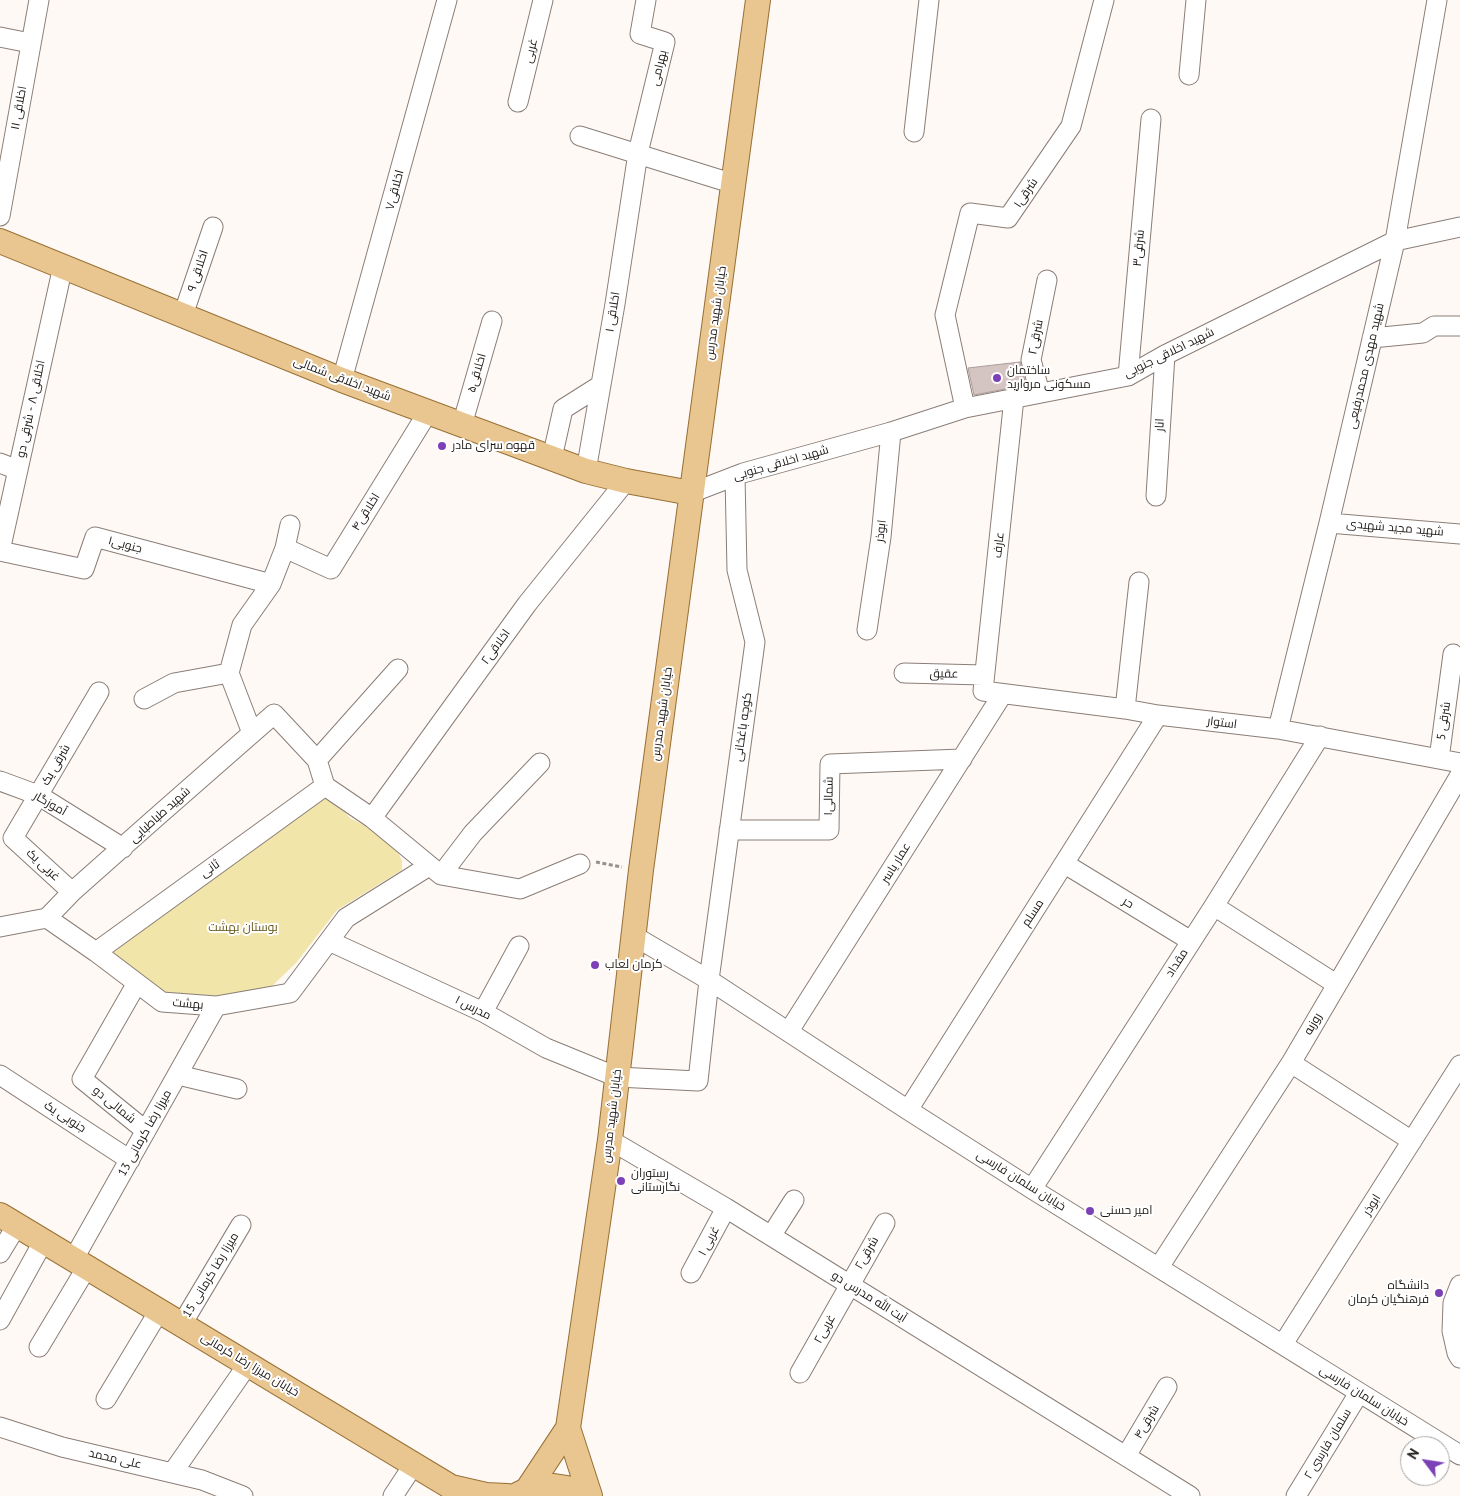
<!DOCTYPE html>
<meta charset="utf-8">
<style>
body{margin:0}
#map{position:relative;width:1460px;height:1496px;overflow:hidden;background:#fff9f6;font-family:"PT Sans",sans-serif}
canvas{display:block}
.north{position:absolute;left:1400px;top:1436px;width:50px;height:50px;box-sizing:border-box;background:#fff;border:1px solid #a5a3a1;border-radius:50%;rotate:301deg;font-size:14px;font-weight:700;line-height:20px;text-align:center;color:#1d1815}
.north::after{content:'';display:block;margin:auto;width:18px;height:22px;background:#7d41b7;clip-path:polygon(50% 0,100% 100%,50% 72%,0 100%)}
</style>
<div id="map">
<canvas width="1460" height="1496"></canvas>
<div class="north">N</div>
</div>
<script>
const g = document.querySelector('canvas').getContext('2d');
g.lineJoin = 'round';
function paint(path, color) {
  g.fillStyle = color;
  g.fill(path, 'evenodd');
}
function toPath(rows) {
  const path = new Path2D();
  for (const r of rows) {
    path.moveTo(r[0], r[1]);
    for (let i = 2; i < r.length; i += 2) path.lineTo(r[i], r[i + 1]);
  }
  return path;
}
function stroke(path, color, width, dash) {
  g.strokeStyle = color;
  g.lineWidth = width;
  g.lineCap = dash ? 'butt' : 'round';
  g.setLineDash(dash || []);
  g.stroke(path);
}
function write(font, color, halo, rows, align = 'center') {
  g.font = font + ' "PT Sans",Cairo,sans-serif';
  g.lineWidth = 4;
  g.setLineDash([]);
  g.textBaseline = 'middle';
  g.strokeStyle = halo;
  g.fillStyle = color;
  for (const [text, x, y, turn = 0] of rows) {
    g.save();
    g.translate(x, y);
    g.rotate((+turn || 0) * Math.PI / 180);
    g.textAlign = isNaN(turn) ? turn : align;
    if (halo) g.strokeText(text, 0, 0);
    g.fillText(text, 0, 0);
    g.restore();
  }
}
paint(toPath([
 [328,791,350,818,373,830,398,852,402,861,402,870,337,910,296,963,272,986,224,998,170,996,110,955,182,897]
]), '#f1e5aa');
const building = toPath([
 [1020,362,1026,385,974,395,968,368,1020,362]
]);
paint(building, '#d5c5c2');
stroke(building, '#ac9d9a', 1);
const minor = toPath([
 [0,37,30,43],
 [1189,75,1196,0],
 [518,102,543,0],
 [914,132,929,0],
 [580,136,734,184],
 [0,216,39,0],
 [183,315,213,227],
 [1372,338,1423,333,1434,326,1460,326],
 [1128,376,1151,119],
 [342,380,447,0],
 [1040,393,1031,360,1047,280],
 [1014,398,983,691,1125,709,1158,715,1278,729,1460,763],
 [965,408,945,315,970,213,1008,218,1071,126,1104,0],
 [462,425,492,321],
 [552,458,563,409,601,385],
 [0,463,18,470],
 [586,471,615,304,638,153,665,42,640,34,646,0],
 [691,493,743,473,891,432,965,408,1128,376,1165,355,1395,241,1460,227],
 [1156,496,1165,355],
 [1329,523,1460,534],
 [285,548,331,569,428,412],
 [0,551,84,569,95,537,271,584],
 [0,551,63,266],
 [867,630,881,537,891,432],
 [229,673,252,733],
 [904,673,984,675],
 [144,699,174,683,229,673,242,625,271,584,285,548,290,525],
 [1125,709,1139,582],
 [1278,729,1329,523,1395,241,1437,0],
 [1439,759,1453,654],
 [317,760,398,669],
 [0,781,38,795,123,848],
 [372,818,527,604,626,481],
 [729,830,829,830,830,764,962,759],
 [1065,864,1191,941],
 [441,875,473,833,540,763],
 [72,892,13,838,99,692],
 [1214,906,1336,984],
 [47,918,72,892,152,821,274,714,317,760,325,786,372,818,441,875,520,889,580,864],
 [47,918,96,952,162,1002,216,1006,290,993,346,918,429,866],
 [0,927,47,918],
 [634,936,709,980,908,1110,1032,1189,1460,1455],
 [329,941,483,1012,546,1048,617,1077,698,1081,709,980,755,642,737,570,735,476],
 [96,952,325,786],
 [137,983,82,1079,146,1131],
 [483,1012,519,946],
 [789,1031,1002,695],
 [1291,1063,1412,1141],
 [0,1075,130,1160],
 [178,1075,237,1089],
 [908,1110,1158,715],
 [610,1140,726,1208,1190,1496],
 [1032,1189,1214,906,1320,736],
 [771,1236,794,1200],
 [0,1253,17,1225],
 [73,1260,216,1006],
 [1159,1267,1291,1063,1460,775],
 [691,1273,726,1208],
 [1460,1285,1453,1303,1452,1331,1457,1353,1460,1358],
 [0,1320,43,1242],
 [182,1324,241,1225],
 [1283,1344,1460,1065],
 [39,1347,87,1267],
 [800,1373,885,1223],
 [106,1399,159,1311],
 [0,1427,62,1447,202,1480,243,1496],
 [1126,1456,1167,1387],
 [173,1472,248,1364],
 [393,1496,414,1464],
 [1296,1496,1359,1393]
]);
const major = toPath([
 [0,241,342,380,586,471,626,481,691,493],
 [0,1215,451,1487,486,1495,507,1496],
 [527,1490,568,1428],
 [515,1496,527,1490,540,1486,554,1486,567,1488,586,1496],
 [590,1496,568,1428,610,1140,641,870,758,0]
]);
stroke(minor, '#8a7e77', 21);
stroke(major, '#987034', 26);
stroke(toPath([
 [596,862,622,867]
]), '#96918e', 3, [4, 2.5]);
stroke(minor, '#fff', 19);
stroke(major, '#e9c68f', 24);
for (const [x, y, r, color] of [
 [997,378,5,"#7d41b7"],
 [442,446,5,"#7d41b7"],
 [595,965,5,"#7d41b7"],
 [621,1181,5,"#7d41b7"],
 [1090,1211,5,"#7d41b7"],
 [1439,1293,5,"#7d41b7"]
]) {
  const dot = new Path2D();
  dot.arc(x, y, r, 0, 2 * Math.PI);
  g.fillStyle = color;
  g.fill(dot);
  stroke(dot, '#fff', 2);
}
write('12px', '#1d1815', '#fff', [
 ["غربی",531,51,-76],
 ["بهرامی",659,68,-76],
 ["اخلاقی ۱۱",19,108,-80],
 ["اخلاقی۷",395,190,-75],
 ["شرقی۱",1026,193,-56],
 ["شرقی۳",1139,248,-85],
 ["اخلاقی ۹",198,271,-72],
 ["اخلاقی ۱",613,312,-81],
 ["خیابان شهید مدرس",716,313,-82],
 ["شرقی۲",1036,337,-79],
 ["شهید اخلاقی جنوبی",1169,353,-26],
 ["شهید مهدی محمدرفیعی",1366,366,-77],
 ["اخلاقی۵",477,373,-74],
 ["شهید اخلاقی شمالی",342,379,21],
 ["اخلاقی ۸ - شرقی دو",31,409,-78],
 ["انار",1160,425,-87],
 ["شهید اخلاقی جنوبی",781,463,-16],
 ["اخلاقی۴",366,512,-58],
 ["شهید مجید شهیدی",1395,528,5],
 ["ابوذر",881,531,-83],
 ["جنوبی۱",125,545,15],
 ["عارف",999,545,-84],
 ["اخلاقی۲",496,647,-54],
 ["عقیق",944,674,1],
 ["خیابان شهید مدرس",662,714,-82],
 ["شرقی 5",1444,721,-82],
 ["استوار",1222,723,7],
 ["کوچه باغخانی",743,727,-82],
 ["شرقی یک",56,765,-60],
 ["شمالی۱",829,796,-89],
 ["آموزگار",50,804,30],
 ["شهید طباطبایی",160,815,-42],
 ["عمار یاسر",896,863,-58],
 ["غربی یک",43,865,43],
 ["ثانی",210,869,-36],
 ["حر",1128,903,31],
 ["مسلم",1033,913,-57],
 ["مقداد",1177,963,-57],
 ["بهشت",188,1004,5],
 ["مدرس ۱",473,1008,27],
 ["روزبه",1313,1024,-60],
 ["شمالی دو",114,1105,39],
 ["خیابان شهید مدرس",612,1116,-83],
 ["جنوبی یک",65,1117,33],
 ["میرزا رضا کرمانی 13",145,1133,-61],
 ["خیابان سلمان فارسی",1021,1181,32],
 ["ابوذر",1372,1205,-58],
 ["غربی ۱",709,1241,-62],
 ["شرقی۲",867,1253,-60],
 ["میرزا رضا کرمانی 15",211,1275,-59],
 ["آیت الله مدرس دو",869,1297,32],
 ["غربی۲",825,1329,-61],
 ["خیابان میرزا رضا کرمانی",250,1365,31],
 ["خیابان سلمان فارسی",1364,1396,32],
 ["شرقی۴",1147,1422,-59],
 ["سلمان فارسى ٢",1328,1444,-59],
 ["علی محمد",115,1459,13]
]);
write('12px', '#1d1815', '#fff', [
 ["ساختمان",1007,371],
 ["مسکونی مروارید",1007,385],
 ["قهوه سرای مادر",452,446],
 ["کرمان لعاب",605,965],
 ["رستوران",631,1174],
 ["نگارستانی",631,1188],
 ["امیر حسنی",1100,1211],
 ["دانشگاه",1429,1286,"right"],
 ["فرهنگیان کرمان",1429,1300,"right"]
], 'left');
write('12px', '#645715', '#fff', [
 ["بوستان بهشت",243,928]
]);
</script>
